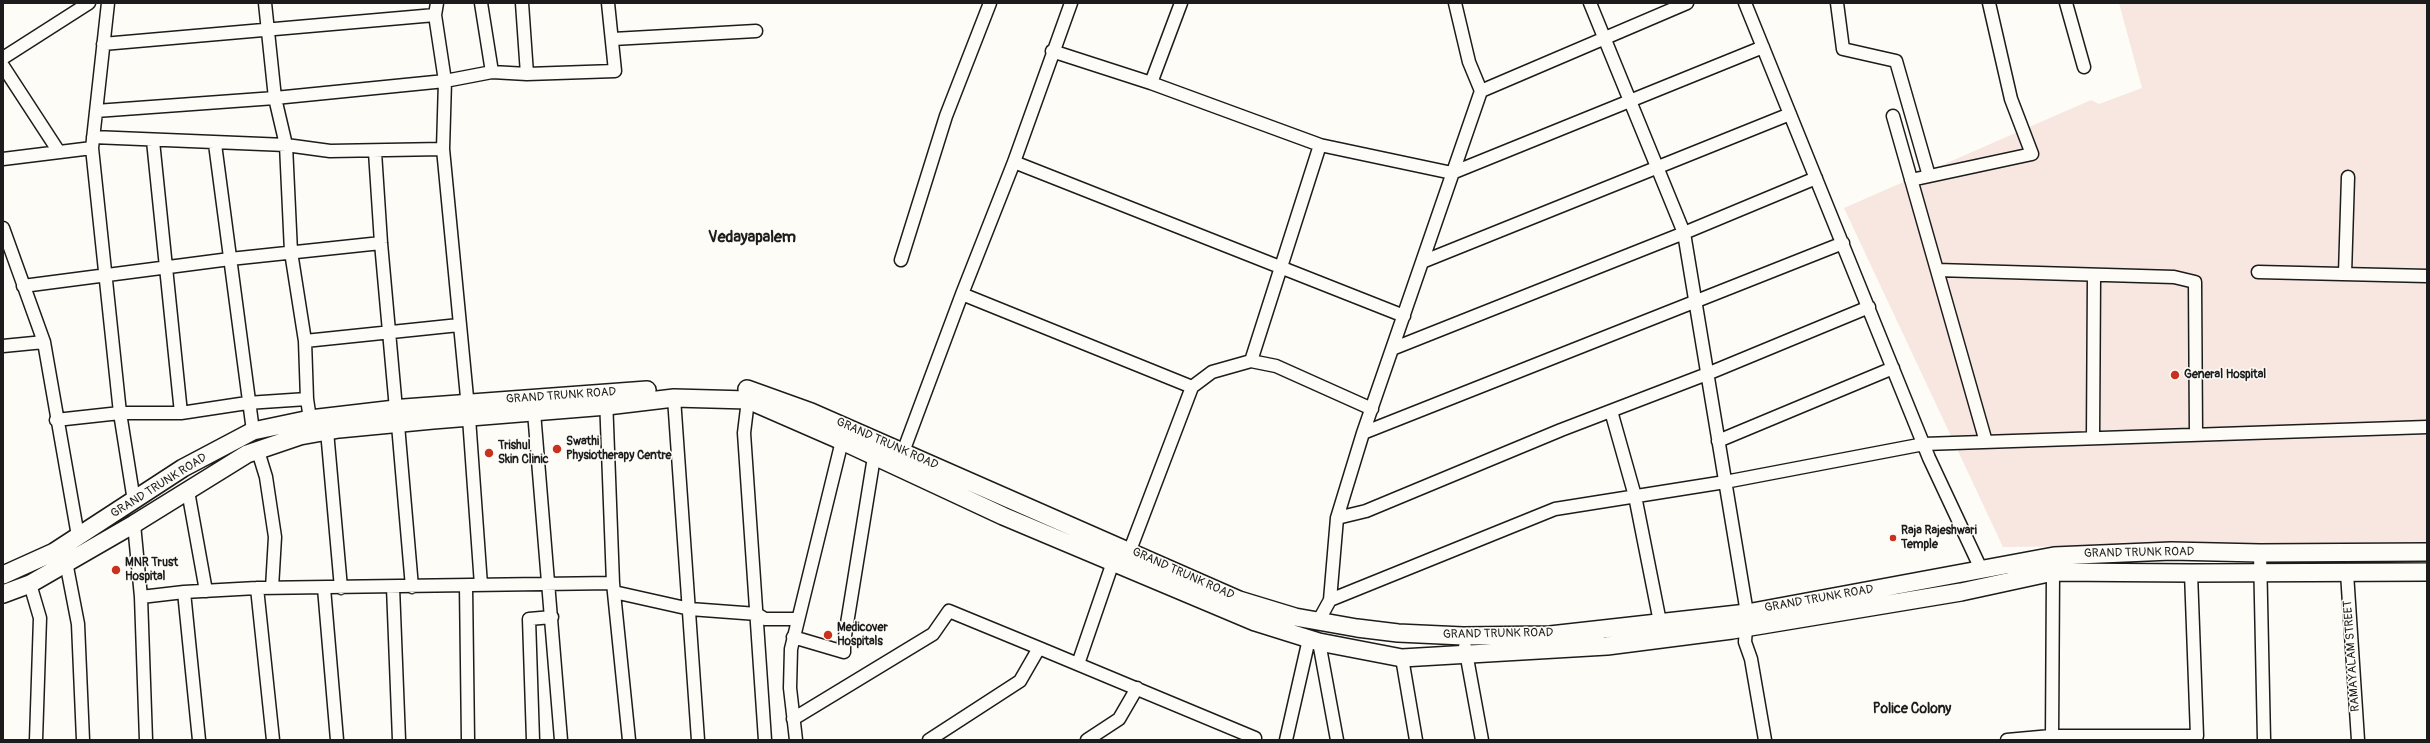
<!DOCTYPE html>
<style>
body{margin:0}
#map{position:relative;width:2430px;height:743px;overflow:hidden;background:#fdfcf7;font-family:Pangolin,sans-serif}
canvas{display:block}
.frame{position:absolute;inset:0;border:4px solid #1c1c1c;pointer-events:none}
</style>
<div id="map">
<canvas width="2430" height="743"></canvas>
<div class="frame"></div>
</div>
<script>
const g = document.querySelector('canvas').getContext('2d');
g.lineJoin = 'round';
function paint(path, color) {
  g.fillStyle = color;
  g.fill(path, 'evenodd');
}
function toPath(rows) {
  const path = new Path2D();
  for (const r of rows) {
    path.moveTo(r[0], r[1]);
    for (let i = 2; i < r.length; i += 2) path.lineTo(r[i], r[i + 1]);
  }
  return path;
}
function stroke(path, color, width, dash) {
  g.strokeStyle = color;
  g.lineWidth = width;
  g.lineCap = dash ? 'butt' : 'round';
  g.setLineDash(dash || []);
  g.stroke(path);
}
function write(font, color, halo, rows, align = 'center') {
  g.font = font + ' Pangolin,sans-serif';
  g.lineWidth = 3;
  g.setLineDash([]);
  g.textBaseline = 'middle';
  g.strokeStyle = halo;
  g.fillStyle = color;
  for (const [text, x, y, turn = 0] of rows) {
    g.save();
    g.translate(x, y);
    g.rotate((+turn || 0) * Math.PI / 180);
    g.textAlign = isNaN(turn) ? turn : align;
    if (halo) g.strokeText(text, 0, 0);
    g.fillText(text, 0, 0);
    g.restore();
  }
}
paint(toPath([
 [2119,3,2427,3,2427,542,2003,547,1844,208,2091,100,2099,104,2142,88]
]), '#f8e6e1');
const street = toPath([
 [108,3,92,148,120,413,134,501],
 [265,3,275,98,286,145,291,252,305,341,307,399,310,419],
 [437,3,435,15,445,81,443,149,469,418,481,585],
 [481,3,492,72],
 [522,3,527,74],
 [1181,3,1151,83,1320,145,1251,361],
 [1590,3,1684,233,1747,613,1745,642,1751,659,1765,740],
 [1745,3,1929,458,1981,569],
 [1837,3,1843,49,1896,61,1929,176],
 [2066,3,2084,67],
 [613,39,756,31],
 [103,44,435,15],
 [1052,51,1151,83],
 [3,58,89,3],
 [3,66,59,152],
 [1481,91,1687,3],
 [96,111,275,98,445,81,492,72,527,74,615,71,608,3],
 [1893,116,1986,442],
 [93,137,286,145,330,151,443,149],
 [153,141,181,413],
 [215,144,253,431],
 [1320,145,1452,173,1763,47],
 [375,152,381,243,396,409],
 [3,159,92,148],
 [1014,162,1404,316],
 [1911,180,2032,154,2011,99,1989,3],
 [3,228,44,342,78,536],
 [901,260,946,116,990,3],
 [1422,262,1790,114],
 [1937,270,2174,277,2195,282,2196,435],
 [2258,272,2427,276],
 [2345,274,2348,177],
 [23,286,230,259,381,243],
 [962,294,1192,387],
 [305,341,459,325],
 [3,346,44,342],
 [1392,349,1684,233,1816,178],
 [606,398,613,583,629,740],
 [674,398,698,740],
 [748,400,744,433,765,740],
 [1611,411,1635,496,1660,622],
 [534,412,561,740],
 [56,420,120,413,181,413,247,403,307,399],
 [398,425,412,587],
 [327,431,341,588],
 [1363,433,1843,243],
 [2093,438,2094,276],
 [1718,441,1893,368],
 [258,451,266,477,275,537,272,588],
 [903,452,962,294,1014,162,1071,3],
 [188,491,206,591],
 [1337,518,1366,511,1561,430,1707,374,1869,307],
 [134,524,141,597,146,740],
 [1130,550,1192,387,1212,372,1251,361,1276,366,1372,409],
 [2260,553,2264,740],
 [66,562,78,624,83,740],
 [2347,573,2358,740],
 [30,584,40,618,36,740],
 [466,586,468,740],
 [393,587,399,740],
 [257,588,273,740],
 [324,588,337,740],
 [184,592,199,740],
 [614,592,690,609,757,614,765,619,798,619],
 [141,597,184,592,257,588,613,583],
 [1330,600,1555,509,1725,482,1924,444,2427,427],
 [1319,620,1330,600,1337,518,1363,433,1481,91,1469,62,1455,3],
 [793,637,844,652,844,642,874,457],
 [1319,642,1337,740],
 [1465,647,1482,740],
 [1039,648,1255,738,1252,740],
 [1402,658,1416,740],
 [1078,664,1113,562],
 [793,719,933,634,949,611,1039,648,1020,681,929,740],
 [533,740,529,619,552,617],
 [796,740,790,688,791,649,842,441],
 [1087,740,1119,719,1137,688],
 [1286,740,1309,639],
 [2007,740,2051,736,2197,736,2191,573],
 [2052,740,2053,572]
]);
const secondary = toPath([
 [747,389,811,412,1239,600,1295,617,1357,628,1398,633,1463,636,1550,635,1747,613,2054,556,2171,551,2260,553,2427,552],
 [3,575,54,552,183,468,253,431,310,419,404,408,647,390],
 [3,594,30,584,134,524,247,454,300,436,339,429,433,420,607,406,674,398,748,400,842,441,1003,516,1255,622,1319,642,1402,658,1607,646,1732,630,1961,592,2053,572,2191,573,2427,572]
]);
stroke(street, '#1c1c1c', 15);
stroke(secondary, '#1c1c1c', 20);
stroke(street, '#fdfcf7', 12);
stroke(secondary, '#fdfcf7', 17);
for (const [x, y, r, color] of [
 [2175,375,5,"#c8321e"],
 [557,449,5,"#c8321e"],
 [489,453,5,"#c8321e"],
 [1893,538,4,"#c8321e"],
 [116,570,5,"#c8321e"],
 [828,635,5,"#c8321e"]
]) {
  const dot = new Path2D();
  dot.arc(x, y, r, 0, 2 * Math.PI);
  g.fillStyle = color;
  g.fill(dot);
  stroke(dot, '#fdfcf7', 1.5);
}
write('bold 12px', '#1c1c1c', '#fdfcf7', [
 ["General Hospital",2184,375],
 ["Swathi",566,442],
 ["Physiotherapy Centre",566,456],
 ["Trishul",498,446],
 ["Skin Clinic",498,460],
 ["Raja Rajeshwari",1901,531],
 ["Temple",1901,545],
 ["MNR Trust",125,563],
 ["Hospital",125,577],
 ["Medicover",837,628],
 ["Hospitals",837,642]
], 'left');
write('12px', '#1c1c1c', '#fdfcf7', [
 ["GRAND TRUNK ROAD",561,396,-4],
 ["GRAND TRUNK ROAD",887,444,24],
 ["GRAND TRUNK ROAD",159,486,-32],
 ["GRAND TRUNK ROAD",2139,553,-1],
 ["GRAND TRUNK ROAD",1183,574,24],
 ["GRAND TRUNK ROAD",1819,599,-10],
 ["GRAND TRUNK ROAD",1498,634,-1],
 ["RAMAYALAM STREET",2352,656,-94]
]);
write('bold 14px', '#1c1c1c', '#fdfcf7', [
 ["Police Colony",1912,709]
]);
write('bold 16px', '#1c1c1c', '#fdfcf7', [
 ["Vedayapalem",752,238]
]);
</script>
